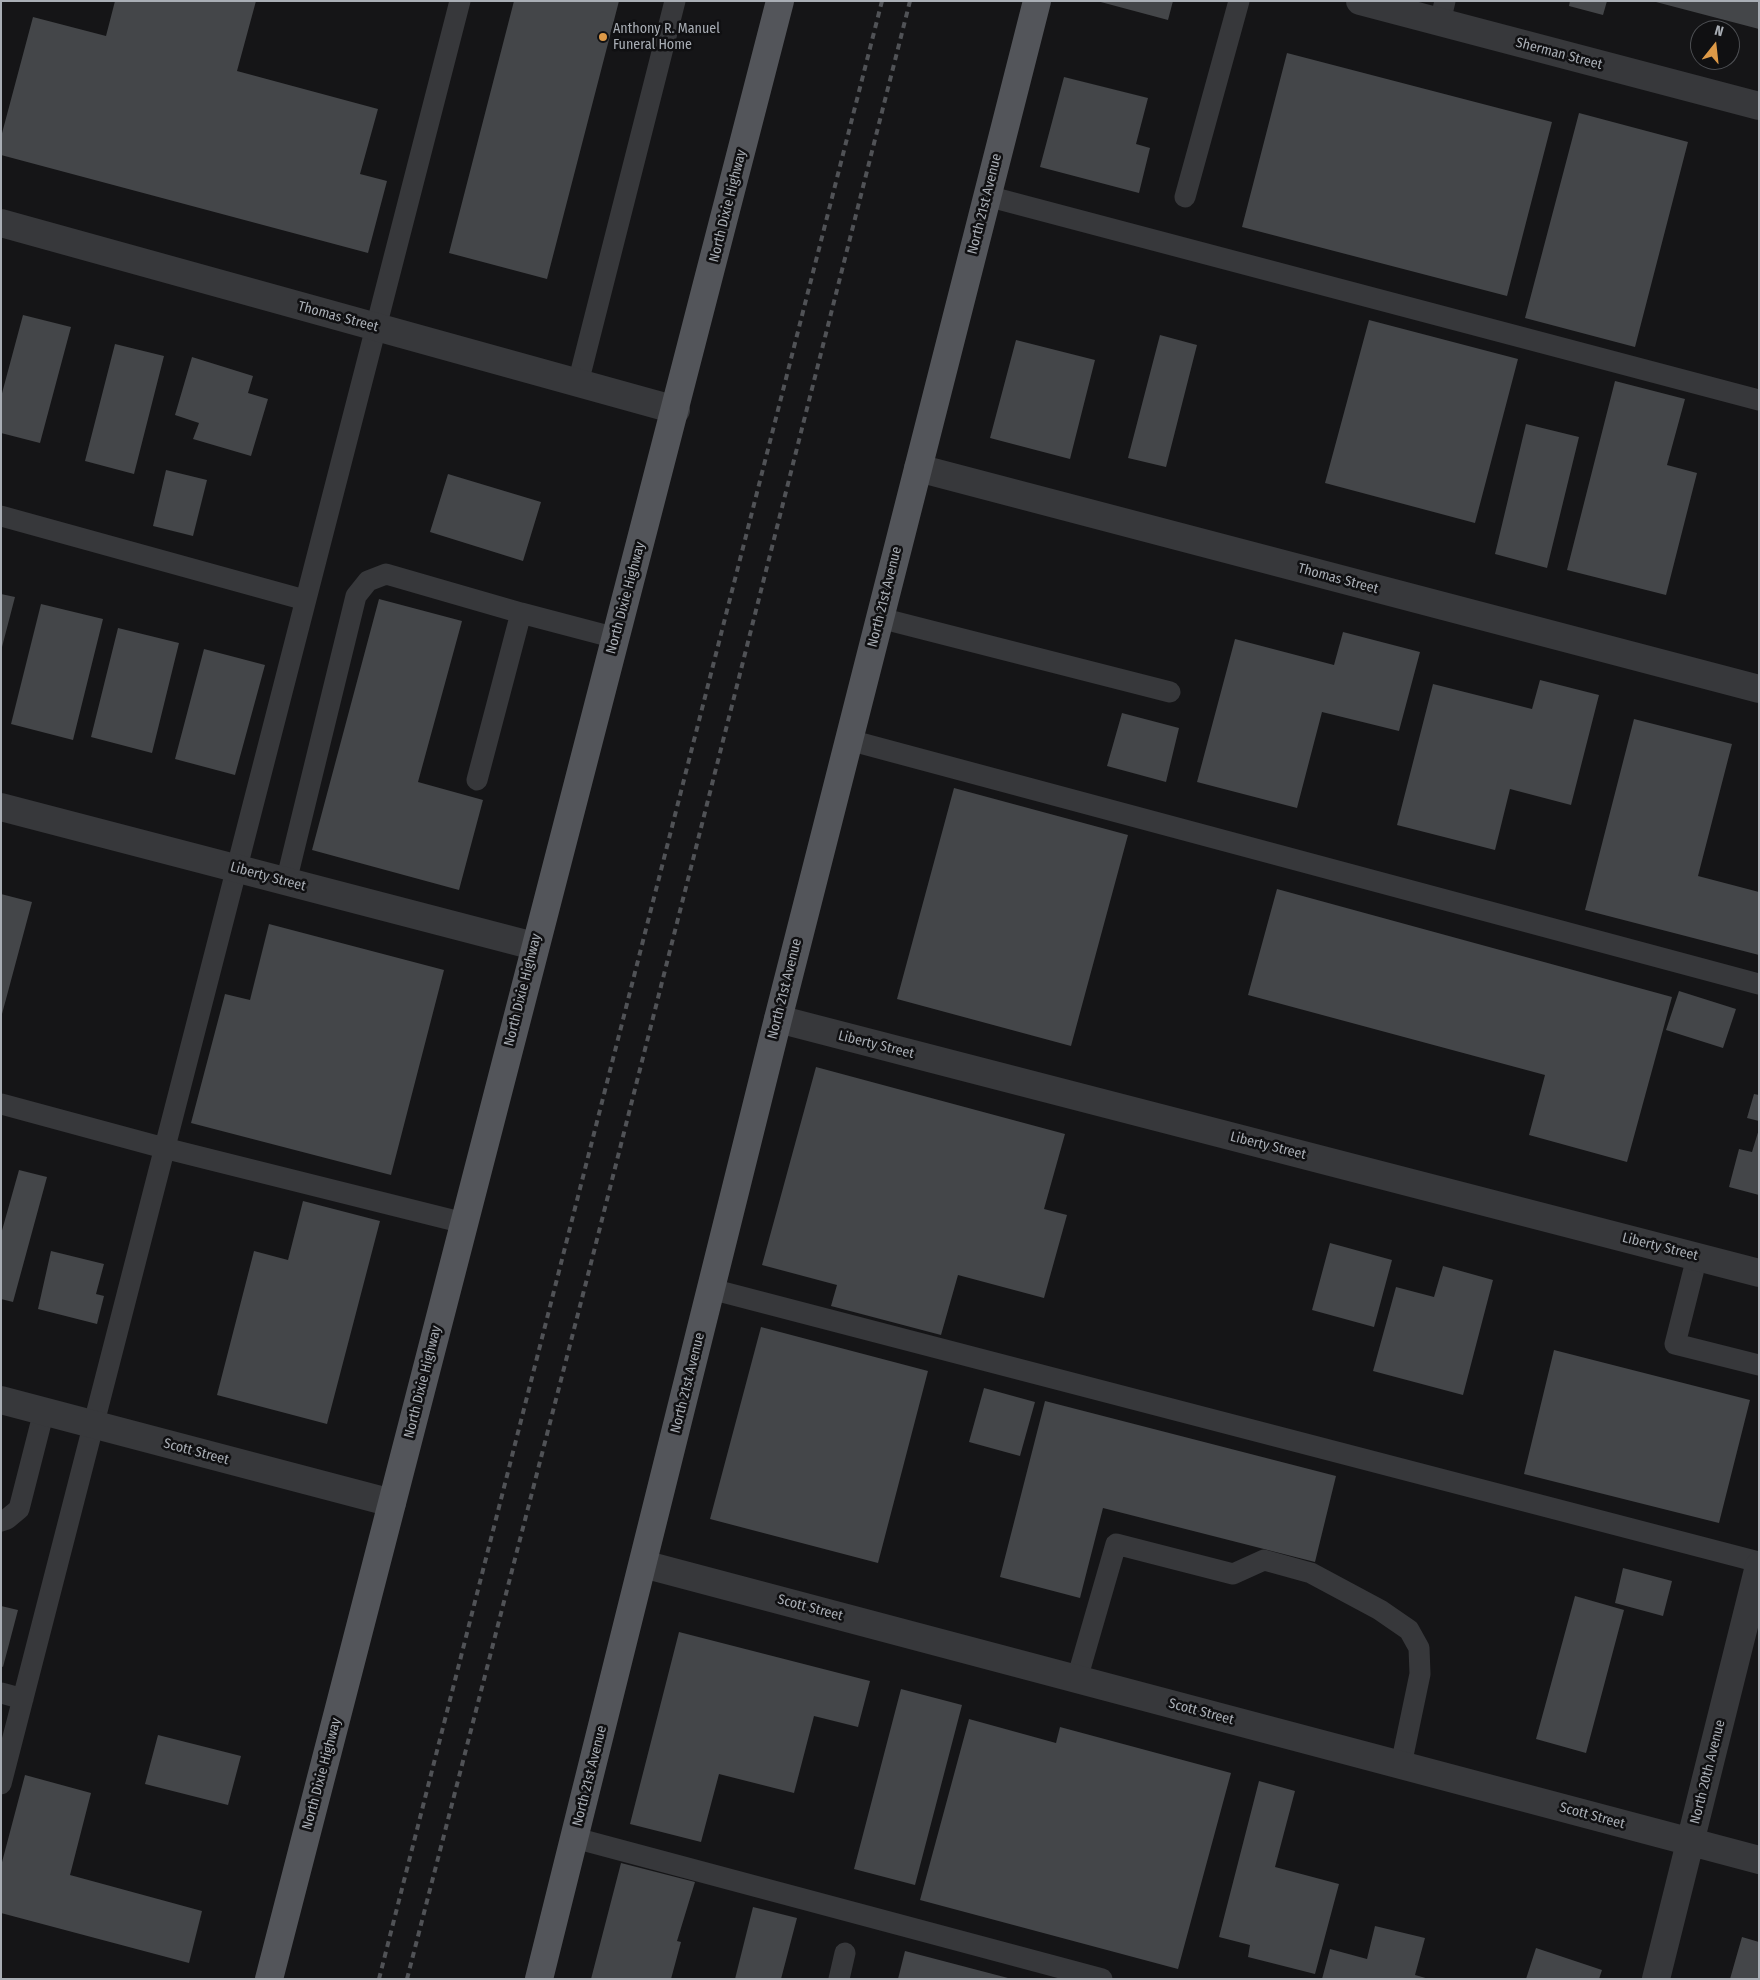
<!DOCTYPE html>
<style>
body{margin:0}
#map{position:relative;width:1760px;height:1980px;overflow:hidden;background:#151517;font-family:"Fira Sans Condensed",sans-serif}
canvas{display:block}
.frame{position:absolute;inset:0;border:2px solid #a9aeb5;pointer-events:none}
.north{position:absolute;left:1690px;top:20px;width:50px;height:50px;box-sizing:border-box;background:#101012;border:1px solid #4d4f53;border-radius:50%;rotate:16deg;font-size:14px;font-weight:700;line-height:20px;text-align:center;color:#a9aeb5}
.north::after{content:'';display:block;margin:auto;width:18px;height:22px;background:#dd9947;clip-path:polygon(50% 0,100% 100%,50% 72%,0 100%)}
</style>
<div id="map">
<canvas width="1760" height="1980"></canvas>
<div class="frame"></div>
<div class="north">N</div>
</div>
<script>
const g = document.querySelector('canvas').getContext('2d');
g.lineJoin = 'round';
function paint(path, color) {
  g.fillStyle = color;
  g.fill(path, 'evenodd');
}
function toPath(rows) {
  const path = new Path2D();
  for (const r of rows) {
    path.moveTo(r[0], r[1]);
    for (let i = 2; i < r.length; i += 2) path.lineTo(r[i], r[i + 1]);
  }
  return path;
}
function stroke(path, color, width, dash) {
  g.strokeStyle = color;
  g.lineWidth = width;
  g.lineCap = dash ? 'butt' : 'round';
  g.setLineDash(dash || []);
  g.stroke(path);
}
function write(font, color, halo, rows, align = 'center') {
  g.font = font + ' "Fira Sans Condensed",sans-serif';
  g.lineWidth = 5;
  g.setLineDash([]);
  g.textBaseline = 'middle';
  g.strokeStyle = halo;
  g.fillStyle = color;
  for (const [text, x, y, turn = 0] of rows) {
    g.save();
    g.translate(x, y);
    g.rotate((+turn || 0) * Math.PI / 180);
    g.textAlign = isNaN(turn) ? turn : align;
    if (halo) g.strokeText(text, 0, 0);
    g.fillText(text, 0, 0);
    g.restore();
  }
}
paint(toPath([
 [115,1,256,1,237,71,378,109,360,174,387,181,368,253,1,155,1,137,33,17,106,36],
 [514,1,619,1,547,279,449,253],
 [1097,1,1173,1,1168,20],
 [1570,1,1607,1,1603,15,1569,6],
 [1656,1,1759,1,1759,29,1656,2],
 [1287,53,1552,122,1507,296,1242,227],
 [1064,77,1148,98,1136,144,1150,148,1139,193,1040,167],
 [1579,113,1688,142,1635,347,1525,318],
 [23,315,71,327,40,443,1,433,1,397],
 [1369,320,1518,359,1475,523,1325,483],
 [1160,335,1197,345,1166,467,1128,458],
 [1016,340,1095,360,1070,459,990,438],
 [115,344,164,356,134,474,85,461],
 [192,357,253,376,248,393,268,399,251,456,193,439,199,423,175,415],
 [1615,381,1685,399,1667,465,1697,473,1666,595,1567,570],
 [1526,424,1579,437,1547,568,1495,554],
 [166,470,207,480,193,536,153,526],
 [448,474,541,502,523,561,430,532],
 [1,594,15,597,2,647,1,647],
 [379,599,462,621,418,782,483,800,459,890,312,850],
 [41,604,103,619,73,740,11,724],
 [118,628,179,643,152,753,91,737],
 [1343,632,1420,652,1399,731,1322,712,1297,808,1197,782,1235,639,1334,665],
 [204,649,265,665,235,775,175,759],
 [1540,680,1599,695,1571,805,1510,789,1495,850,1397,825,1433,684,1532,709],
 [1122,713,1179,728,1166,782,1107,766],
 [1634,719,1732,744,1698,876,1759,892,1759,955,1585,910],
 [954,788,1128,835,1071,1046,897,999],
 [1277,889,1672,997,1627,1162,1529,1135,1545,1075,1248,995],
 [1,894,32,902,2,1014,1,1014],
 [269,924,444,970,391,1175,191,1123,225,994,250,1000],
 [1679,991,1736,1009,1723,1048,1666,1030],
 [816,1067,1065,1134,1044,1209,1067,1215,1044,1298,958,1275,941,1335,831,1306,837,1285,762,1265],
 [1754,1094,1759,1095,1759,1121,1747,1118],
 [1759,1129,1759,1195,1729,1187,1739,1149,1752,1152],
 [19,1170,47,1177,13,1302,1,1299,1,1234],
 [303,1201,380,1221,327,1424,217,1395,254,1251,288,1260],
 [1330,1243,1392,1260,1374,1327,1312,1310],
 [51,1251,104,1264,96,1294,104,1296,97,1324,38,1309],
 [1443,1266,1493,1280,1463,1395,1373,1371,1396,1287,1434,1297],
 [761,1327,928,1371,878,1563,710,1519],
 [1554,1350,1750,1400,1719,1523,1524,1474],
 [984,1388,1035,1402,1020,1456,969,1442],
 [1045,1401,1336,1476,1315,1562,1103,1508,1080,1598,1000,1577],
 [1623,1568,1672,1581,1663,1616,1615,1603],
 [1575,1596,1624,1610,1586,1753,1536,1739],
 [1,1606,18,1610,3,1667,1,1666],
 [679,1632,870,1681,858,1727,814,1716,794,1793,719,1774,701,1842,630,1824],
 [901,1689,962,1705,915,1885,854,1869],
 [969,1719,1056,1743,1060,1727,1231,1773,1178,1969,920,1900],
 [158,1735,241,1756,228,1805,145,1784],
 [25,1775,91,1793,70,1875,202,1911,189,1963,1,1913,1,1866],
 [1259,1781,1295,1791,1275,1867,1339,1884,1315,1974,1248,1957,1250,1945,1219,1937],
 [621,1863,695,1882,677,1941,681,1942,671,1979,591,1979],
 [753,1907,797,1918,781,1979,735,1979],
 [1375,1926,1425,1938,1415,1975,1429,1979,1322,1979,1330,1949,1367,1959],
 [1742,1937,1759,1942,1759,1979,1730,1979],
 [1536,1948,1602,1970,1599,1979,1526,1979],
 [905,1951,1008,1978,1008,1979,898,1979]
]), '#444649');
stroke(toPath([
 [1440,22,1445,1],
 [987,196,1759,400],
 [1185,197,1239,1],
 [578,383,675,1],
 [1,516,305,600],
 [880,618,1170,692],
 [849,740,1759,984],
 [477,780,521,613,616,638],
 [286,882,356,596,368,581,386,574,521,613],
 [1,1104,164,1148,464,1223],
 [1697,1257,1675,1344,1759,1365],
 [711,1289,1759,1562],
 [1,1521,7,1519,19,1509,44,1411],
 [1077,1679,1116,1544,1233,1574,1264,1560,1311,1573,1380,1610,1409,1630,1419,1648,1420,1674,1401,1765],
 [1,1693,23,1699],
 [1,1784,460,1],
 [575,1838,1102,1979],
 [839,1979,845,1953]
]), '#37383b', 21);
stroke(toPath([
 [1360,1,1759,106],
 [1,223,676,410],
 [918,468,1759,689],
 [1,807,534,946],
 [778,1019,1759,1273],
 [1,1400,392,1503],
 [643,1564,1759,1860],
 [1656,1979,1759,1566]
]), '#37383b', 28);
stroke(toPath([
 [269,1979,780,1],
 [539,1979,778,1019,1037,1]
]), '#53555a', 28);
stroke(toPath([
 [379,1979,882,1],
 [407,1979,590,1267,910,1]
]), '#505256', 4, [6, 5]);
for (const [x, y, r, color] of [
 [603,37,5,"#dd9947"]
]) {
  const dot = new Path2D();
  dot.arc(x, y, r, 0, 2 * Math.PI);
  g.fillStyle = color;
  g.fill(dot);
  stroke(dot, '#101012', 2);
}
write('14px', '#a9aeb5', '#101012', [
 ["Anthony R. Manuel",613,29],
 ["Funeral Home",613,45]
], 'left');
write('14px', '#a9aeb5', '#101012', [
 ["Sherman Street",1559,54,15],
 ["North 21st Avenue",985,204,-76],
 ["North Dixie Highway",728,206,-76],
 ["Thomas Street",338,317,15],
 ["Thomas Street",1338,579,15],
 ["North 21st Avenue",885,597,-76],
 ["North Dixie Highway",626,598,-75],
 ["Liberty Street",268,877,15],
 ["North 21st Avenue",785,989,-76],
 ["North Dixie Highway",523,990,-76],
 ["Liberty Street",876,1045,14],
 ["Liberty Street",1268,1146,14],
 ["Liberty Street",1660,1247,14],
 ["North Dixie Highway",423,1382,-76],
 ["North 21st Avenue",688,1383,-76],
 ["Scott Street",196,1452,15],
 ["Scott Street",810,1608,15],
 ["Scott Street",1201,1712,15],
 ["North 20th Avenue",1708,1772,-76],
 ["North Dixie Highway",322,1774,-75],
 ["North 21st Avenue",590,1776,-76],
 ["Scott Street",1592,1816,15]
]);
</script>
